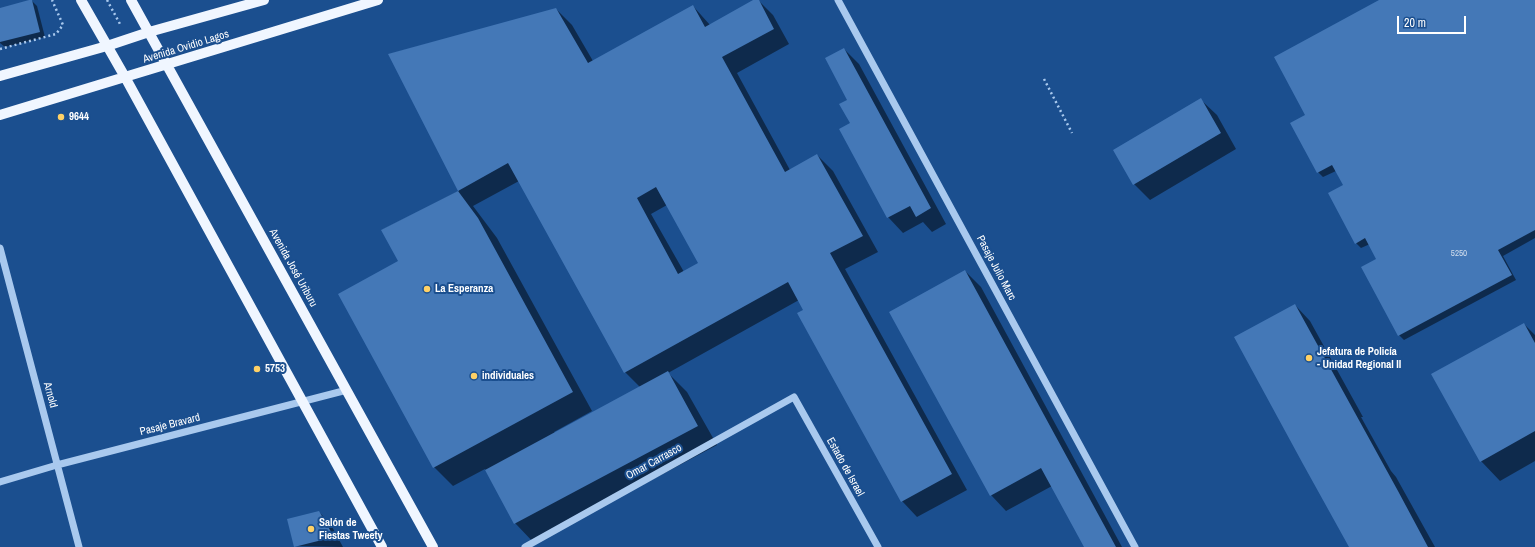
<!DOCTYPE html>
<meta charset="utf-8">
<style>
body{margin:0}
#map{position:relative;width:1535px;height:547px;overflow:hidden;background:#1b4f8f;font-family:"Archivo Narrow",sans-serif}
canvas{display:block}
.scale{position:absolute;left:1397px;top:16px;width:69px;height:18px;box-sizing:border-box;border:2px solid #fff;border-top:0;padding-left:5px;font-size:12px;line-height:14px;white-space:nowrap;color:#fff;-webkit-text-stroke:3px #1b4f8f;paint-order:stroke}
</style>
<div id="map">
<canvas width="1535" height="547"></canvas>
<div class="scale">20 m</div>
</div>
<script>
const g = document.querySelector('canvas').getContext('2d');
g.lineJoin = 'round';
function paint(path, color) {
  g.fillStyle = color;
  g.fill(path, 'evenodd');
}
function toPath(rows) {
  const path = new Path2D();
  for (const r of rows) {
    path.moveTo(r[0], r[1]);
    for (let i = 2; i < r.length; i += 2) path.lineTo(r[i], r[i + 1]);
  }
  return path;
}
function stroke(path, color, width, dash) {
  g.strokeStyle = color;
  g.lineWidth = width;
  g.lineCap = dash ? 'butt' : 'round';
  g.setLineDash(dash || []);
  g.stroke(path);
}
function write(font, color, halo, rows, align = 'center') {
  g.font = font + ' "Archivo Narrow",sans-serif';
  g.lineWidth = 4;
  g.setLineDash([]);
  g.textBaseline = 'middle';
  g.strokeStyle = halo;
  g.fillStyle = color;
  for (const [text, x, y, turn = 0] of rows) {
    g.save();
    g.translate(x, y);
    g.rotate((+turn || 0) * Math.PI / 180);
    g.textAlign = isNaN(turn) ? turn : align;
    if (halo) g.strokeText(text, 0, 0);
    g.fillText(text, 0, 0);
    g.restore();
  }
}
paint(toPath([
 [31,0,37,6,45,37,5,47,0,43,0,9],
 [756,0,758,0,773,15,789,44,737,73,790,170,817,155,833,171,878,252,845,269,967,490,917,517,902,501,799,300,668,373,687,392,717,445,534,543,515,523,485,469,453,486,434,467,400,262,382,230,459,191,390,54,556,9,572,25,593,61,693,6,710,25],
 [519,181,625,372,640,387,555,433,554,432,592,411,497,238,473,206],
 [667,205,700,264,684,272,651,214],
 [1381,0,1535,0,1535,238,1503,256,1516,280,1404,340,1399,335,1378,259,1370,244,1361,248,1356,243,1345,186,1336,171,1323,177,1318,172,1307,116],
 [844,49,859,64,946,224,932,232,923,222,903,233,888,217,851,124],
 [1201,100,1217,115,1236,149,1150,200,1134,184],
 [965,271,981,287,1122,547,1085,547,1052,486,1006,511,991,495,891,312],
 [1295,305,1310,321,1363,417,1361,417,1391,471,1396,477,1435,547,1350,547],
 [1524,324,1535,335,1535,461,1500,481,1481,461],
 [319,512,330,523,343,547,295,546]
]), '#0007');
paint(toPath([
 [29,0,32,0,40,32,0,42,0,8],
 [753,0,759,0,774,29,722,57,785,172,817,154,863,236,830,253,952,474,901,502,797,313,803,310,788,282,624,373,508,163,458,191,388,54,556,8,588,63,693,5,705,27],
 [656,187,698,263,678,274,637,198],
 [1379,0,1535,0,1535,230,1498,250,1512,275,1398,336,1361,267,1376,259,1365,238,1355,244,1328,193,1343,185,1332,165,1317,173,1290,123,1305,115,1274,57],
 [844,48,931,208,916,217,910,206,887,218,839,129,850,123,839,104,847,100,825,58],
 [1201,98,1221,133,1133,185,1113,150],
 [458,191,478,218,573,392,433,468,338,294,398,261,381,230],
 [965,270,1116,547,1084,547,1041,468,990,496,889,312],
 [1295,304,1398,491,1428,547,1349,547,1303,464,1234,337],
 [1524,323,1535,343,1535,431,1480,462,1431,374],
 [668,371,698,426,514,524,485,470],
 [319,511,334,537,294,547,287,519]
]), '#4478b7');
stroke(toPath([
 [107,0,120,24],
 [0,49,56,34,63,25,52,0],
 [1044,79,1072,133]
]), '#a9c9ee', 2.5, [2, 3]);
stroke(toPath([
 [838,0,1135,547],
 [0,248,79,547],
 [0,482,57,465,347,390],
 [525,547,794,397,878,547]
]), '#a9c9ee', 7);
stroke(toPath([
 [81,0,125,77,382,547],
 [131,0,433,547],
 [0,76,107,46,149,32,264,0],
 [0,115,378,0]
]), '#f0f6ff', 10);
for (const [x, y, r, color] of [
 [61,117,4,"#ffd166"],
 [427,289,4,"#ffd166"],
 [1309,358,4,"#ffd166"],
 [257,369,4,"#ffd166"],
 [474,376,4,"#ffd166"],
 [311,529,4,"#ffd166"]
]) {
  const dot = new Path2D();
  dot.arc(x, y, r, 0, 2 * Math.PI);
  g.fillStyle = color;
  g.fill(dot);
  stroke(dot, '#1b4f8f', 1.5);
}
write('9px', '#d0dded', null, [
 ["5250",1459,254]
]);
write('11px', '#fff', '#1b4f8f', [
 ["Avenida Ovidio Lagos",186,47,-17],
 ["Avenida José Uriburu",293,268,61],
 ["Pasaje Julio Marc",996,268,62],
 ["Arnold",50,395,75],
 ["Pasaje Bravard",170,425,-14],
 ["Omar Carrasco",654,462,-29],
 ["Estado de Israel",845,467,61]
]);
write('bold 11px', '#fff', '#1b4f8f', [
 ["9644",69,117],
 ["La Esperanza",435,289],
 ["Jefatura de Policía",1317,352],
 ["- Unidad Regional II",1317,365],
 ["5753",265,369],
 ["individuales",482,376],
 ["Salón de",319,523],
 ["Fiestas Tweety",319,536]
], 'left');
</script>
